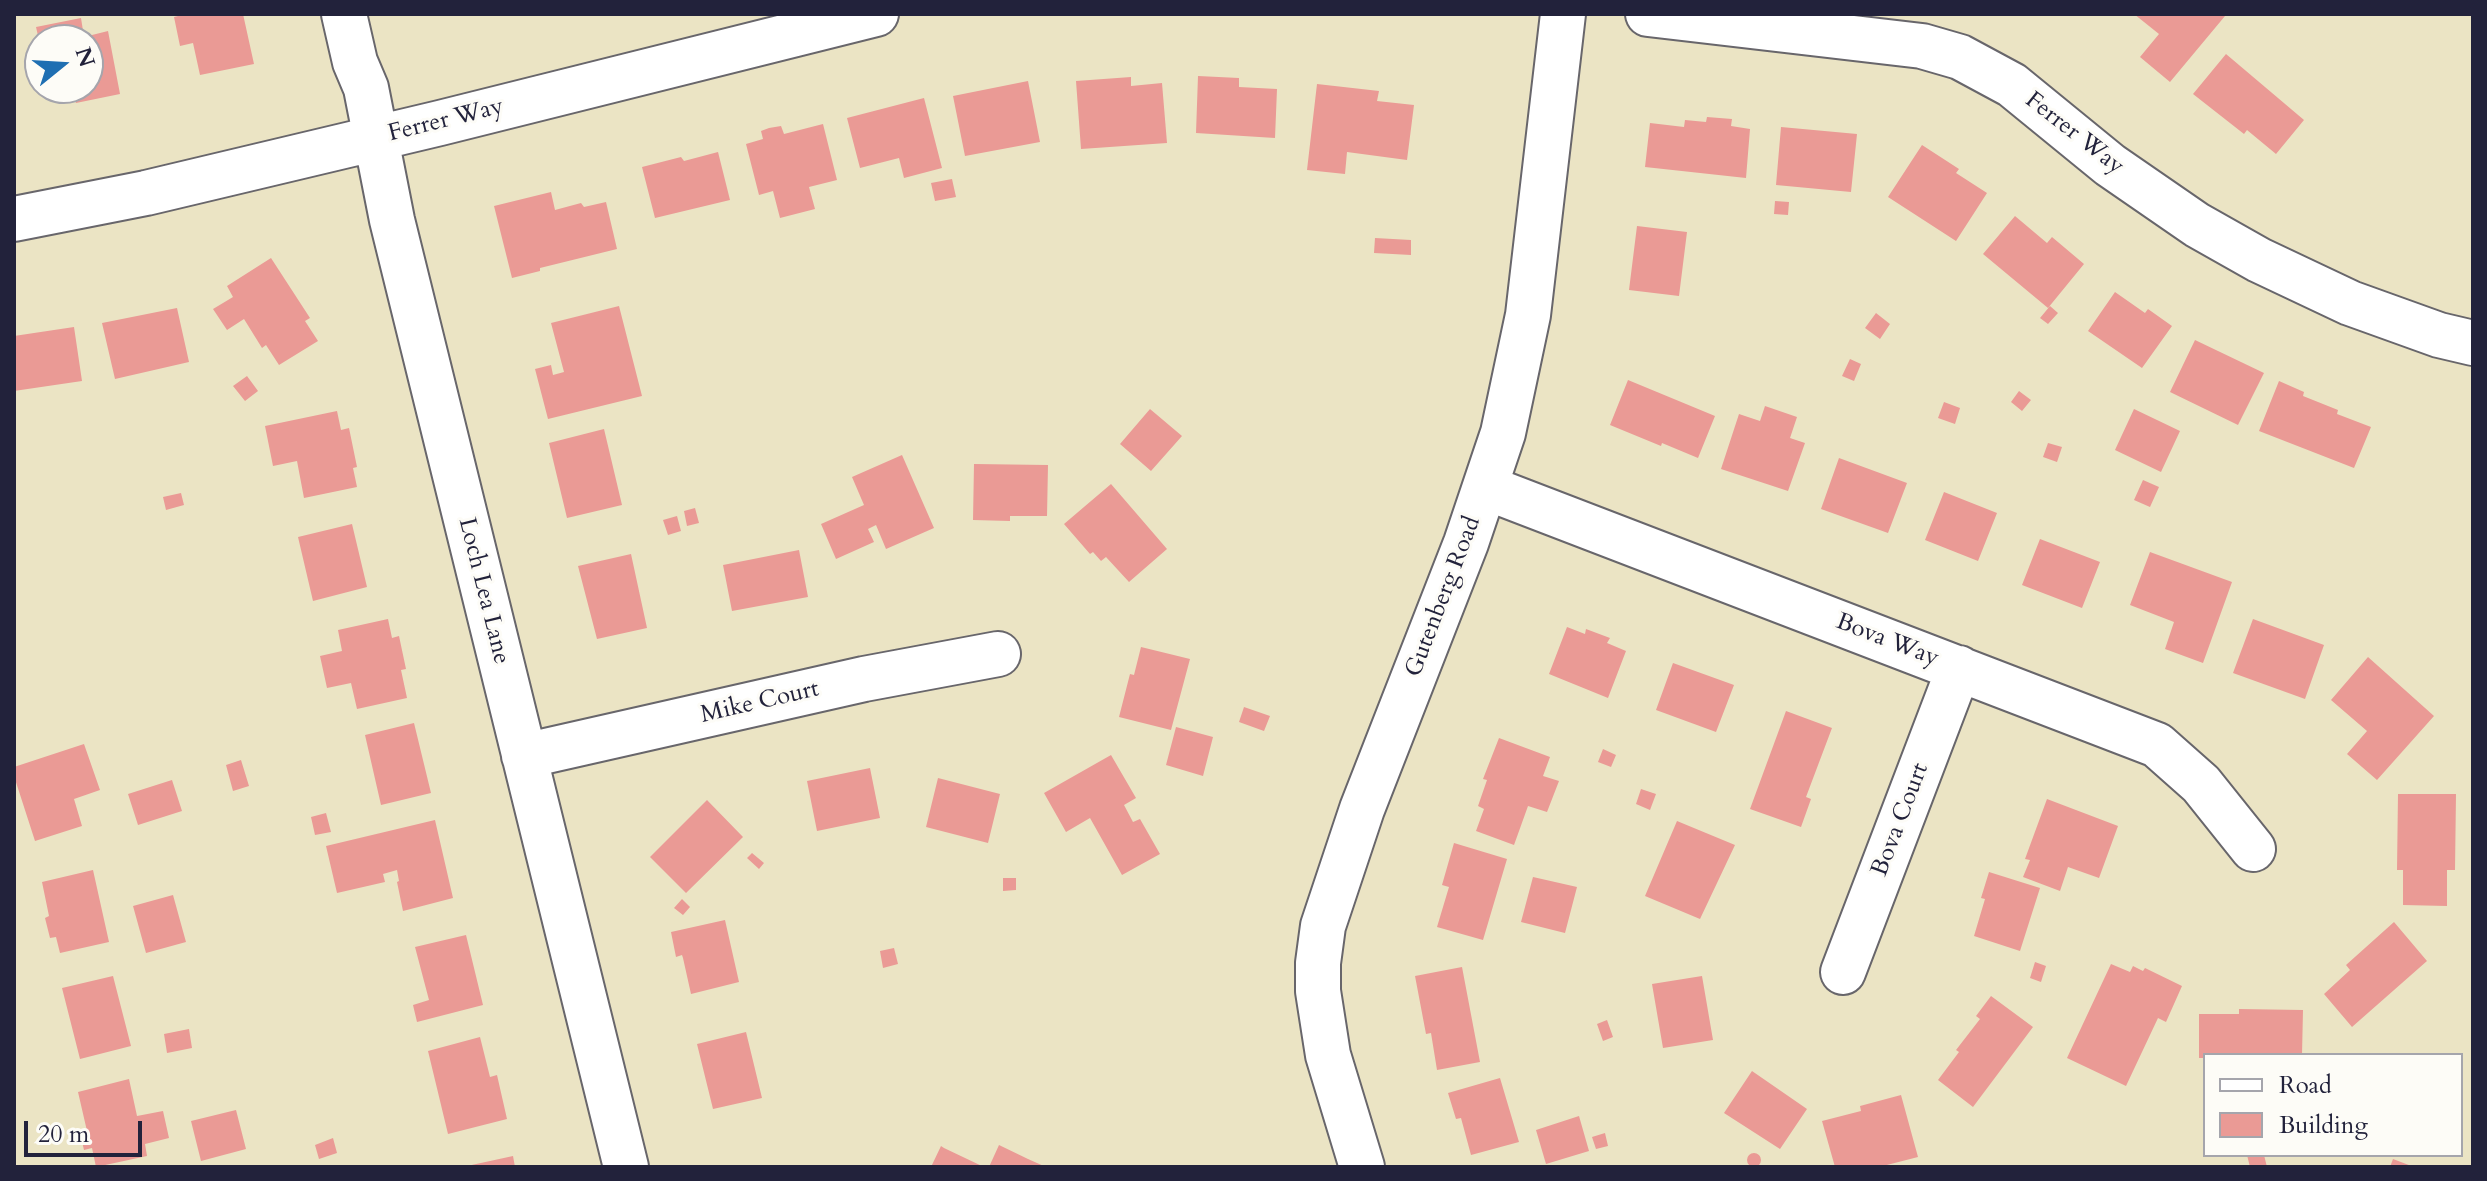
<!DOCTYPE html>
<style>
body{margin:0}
#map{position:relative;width:2487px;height:1181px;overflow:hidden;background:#ebe4c4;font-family:Cardo,serif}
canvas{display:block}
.frame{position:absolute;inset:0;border:16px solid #22223b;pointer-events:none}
.legend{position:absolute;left:2203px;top:1053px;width:260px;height:104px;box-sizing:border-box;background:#fdfcf7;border:2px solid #a5a5ac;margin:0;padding:10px 14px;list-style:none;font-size:24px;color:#22223b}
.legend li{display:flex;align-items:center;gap:16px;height:40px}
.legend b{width:40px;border:2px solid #a5a5ac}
.north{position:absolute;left:24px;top:24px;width:80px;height:80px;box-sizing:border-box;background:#fdfcf7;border:2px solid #a5a5ac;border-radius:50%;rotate:72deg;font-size:22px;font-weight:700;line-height:32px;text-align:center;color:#22223b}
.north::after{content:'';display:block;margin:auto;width:28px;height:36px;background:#1f6fb2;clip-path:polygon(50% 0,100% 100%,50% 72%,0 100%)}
.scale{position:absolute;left:24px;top:1121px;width:118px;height:36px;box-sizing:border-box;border:4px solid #22223b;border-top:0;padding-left:10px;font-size:24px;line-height:28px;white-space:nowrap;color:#22223b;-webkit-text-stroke:6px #fdfcf7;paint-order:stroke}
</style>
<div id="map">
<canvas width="2487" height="1181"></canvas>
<div class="frame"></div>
<ul class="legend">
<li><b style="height:10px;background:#fff"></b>Road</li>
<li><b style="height:22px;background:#ea9a95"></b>Building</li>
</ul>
<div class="north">N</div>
<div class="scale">20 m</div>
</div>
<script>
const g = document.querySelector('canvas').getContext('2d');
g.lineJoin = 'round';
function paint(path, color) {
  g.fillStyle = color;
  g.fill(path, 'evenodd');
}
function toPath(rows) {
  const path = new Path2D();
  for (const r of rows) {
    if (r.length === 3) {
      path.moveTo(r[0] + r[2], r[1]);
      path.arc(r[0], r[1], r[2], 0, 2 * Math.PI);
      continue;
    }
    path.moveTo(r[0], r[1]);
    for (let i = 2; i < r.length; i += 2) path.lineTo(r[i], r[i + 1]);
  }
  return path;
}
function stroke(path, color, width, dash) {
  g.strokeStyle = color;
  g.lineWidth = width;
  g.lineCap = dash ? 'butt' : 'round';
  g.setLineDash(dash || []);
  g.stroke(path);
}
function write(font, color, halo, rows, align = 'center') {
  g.font = font + ' Cardo,serif';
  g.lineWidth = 6;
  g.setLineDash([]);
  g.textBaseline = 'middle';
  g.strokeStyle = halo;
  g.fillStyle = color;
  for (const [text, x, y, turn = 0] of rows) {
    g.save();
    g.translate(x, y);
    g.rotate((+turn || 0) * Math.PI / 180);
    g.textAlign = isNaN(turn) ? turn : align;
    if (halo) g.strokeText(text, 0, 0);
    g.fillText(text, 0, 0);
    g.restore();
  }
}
paint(toPath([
 [186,14,243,14,254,64,200,75,193,43,180,46,174,17],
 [2134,14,2223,14,2225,16,2170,82,2140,57,2159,34],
 [81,18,84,37,108,31,120,94,76,103,74,96,51,100,48,88,88,88,88,40,39,40,36,27],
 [2226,54,2304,120,2276,154,2247,130,2244,134,2193,94],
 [1198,76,1239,78,1239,87,1277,89,1275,138,1196,133],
 [1131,77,1131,86,1162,83,1167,143,1081,149,1076,81],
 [1028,81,1040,142,965,156,953,96],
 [1317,84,1379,91,1377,101,1414,105,1407,160,1347,152,1345,174,1307,170],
 [924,98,942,168,904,178,899,158,860,168,847,118],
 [1707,117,1732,119,1731,126,1750,129,1746,178,1645,167,1650,123,1684,127,1685,120,1706,122],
 [823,124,837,180,809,187,815,209,780,218,773,191,759,195,746,144,763,139,761,131,769,128,781,126,784,134],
 [1781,127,1857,134,1851,192,1776,185],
 [1922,145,1959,169,1956,173,1987,193,1956,241,1888,197],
 [718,152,730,200,655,218,642,167,681,157,684,161],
 [952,179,956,197,935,201,931,183],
 [551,192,555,210,581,203,584,207,606,202,617,249,540,268,540,271,512,278,494,206],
 [1775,201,1789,202,1788,215,1774,214],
 [2015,216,2047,243,2052,237,2084,264,2048,308,1983,254],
 [1637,226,1687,232,1679,296,1629,290],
 [1375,238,1411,240,1411,255,1374,253],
 [271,258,310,318,305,321,318,341,279,365,266,345,262,348,244,319,227,330,213,309,233,297,227,286],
 [2115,292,2145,313,2148,309,2172,326,2142,368,2088,331],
 [619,306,642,396,548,419,535,369,551,365,553,375,564,372,551,323],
 [2050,306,2058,313,2048,324,2040,318],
 [177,308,189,362,115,379,102,323],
 [1876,313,1890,324,1880,339,1865,328],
 [74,327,82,381,14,391,14,336],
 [2195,340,2264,373,2238,425,2170,392],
 [1850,359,1861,364,1854,381,1842,376],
 [247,376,258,391,245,401,233,386],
 [1628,380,1715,416,1698,458,1662,443,1661,446,1610,425],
 [2279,381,2304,392,2303,396,2338,410,2337,414,2371,427,2354,468,2259,431],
 [2019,391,2031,400,2022,411,2011,402],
 [1944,402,1960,408,1955,424,1938,418],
 [1765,406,1797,417,1790,438,1805,443,1788,491,1721,469,1739,414,1760,421],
 [1150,409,1182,436,1151,471,1120,444],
 [2134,409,2180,431,2161,472,2115,450],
 [337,411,341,430,349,428,357,467,353,468,357,487,304,498,297,461,273,466,265,426],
 [604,429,622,505,567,518,549,443],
 [2048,443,2062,447,2057,462,2043,457],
 [902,455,934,528,886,549,876,525,868,529,874,542,836,559,821,524,864,505,852,477],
 [1839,458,1907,483,1888,533,1821,509],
 [974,464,1048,465,1047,516,1010,516,1010,521,973,520],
 [2143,480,2159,487,2150,507,2134,500],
 [1111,484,1167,549,1129,582,1106,557,1101,561,1093,552,1090,554,1064,524],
 [1944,492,1997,513,1978,561,1925,540],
 [181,493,184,505,166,510,163,497],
 [695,508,699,523,687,526,684,511],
 [677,516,681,531,668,535,663,520],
 [352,524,367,587,313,601,298,537],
 [2040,539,2100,562,2082,608,2022,585],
 [799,550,808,597,732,611,723,565],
 [2150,552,2232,582,2203,663,2165,649,2174,622,2130,605],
 [631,554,647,628,597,639,578,566],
 [388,619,392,638,399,636,406,669,401,670,407,698,357,709,351,683,327,688,320,656,342,651,338,630],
 [2253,619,2324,645,2305,699,2233,673],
 [1567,627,1585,634,1586,629,1610,638,1607,643,1626,651,1608,698,1549,674],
 [1141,647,1190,659,1171,730,1119,717,1130,674,1134,675],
 [2368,657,2434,716,2377,780,2347,754,2367,731,2331,700],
 [1673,663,1734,685,1716,732,1656,710],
 [1244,707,1270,716,1264,731,1239,722],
 [1786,711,1832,728,1806,797,1811,799,1801,827,1750,809],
 [414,723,431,793,381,805,365,735],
 [1176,727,1213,737,1203,776,1166,765],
 [1499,738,1550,757,1543,776,1559,781,1547,812,1528,806,1514,845,1476,831,1484,809,1478,806,1487,780,1483,779],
 [84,744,100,790,74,799,82,826,35,841,14,776,14,767],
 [1603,749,1616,755,1611,767,1598,762],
 [1111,755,1136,798,1124,805,1133,822,1140,819,1160,854,1122,875,1090,818,1066,832,1044,793],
 [241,760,249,786,233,791,226,765],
 [870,768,880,818,817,831,807,781],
 [938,778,1000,794,988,843,926,827],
 [172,780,182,811,138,825,128,794],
 [1641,789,1656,794,1650,810,1636,804],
 [2398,794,2456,794,2455,870,2447,870,2447,906,2403,905,2403,870,2397,870],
 [2047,799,2118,826,2099,878,2068,867,2060,891,2023,877,2030,860,2025,859],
 [707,800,743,837,686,893,650,857],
 [326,813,331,832,315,835,311,817],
 [435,820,453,898,403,911,397,882,399,881,397,870,383,874,385,882,337,893,326,846],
 [1677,821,1735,845,1700,919,1645,896],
 [1454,843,1507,859,1483,940,1437,927,1449,887,1442,885],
 [752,853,764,863,759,869,747,858],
 [93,870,109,942,60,953,56,937,50,938,45,918,49,916,42,882],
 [1989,872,2040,888,2020,951,1974,936,1985,899,1981,898],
 [1533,877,1577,887,1565,933,1521,922],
 [1003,878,1016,878,1016,890,1003,891],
 [173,895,186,942,146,953,133,906],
 [682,899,690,907,683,915,674,908],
 [725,920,739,982,691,994,683,958,682,955,676,957,671,932],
 [2394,922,2427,961,2352,1027,2324,994,2350,970,2346,965],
 [466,935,483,1005,417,1022,413,1005,429,1000,415,947],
 [894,948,898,964,883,968,880,951],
 [2035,962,2046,966,2041,982,2030,978],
 [2111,964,2130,972,2133,966,2143,971,2145,968,2182,986,2166,1022,2158,1018,2126,1086,2067,1058],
 [1462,967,1480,1062,1437,1070,1431,1033,1426,1034,1415,976],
 [113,976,131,1046,80,1059,62,988],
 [1702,976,1713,1040,1663,1048,1652,984],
 [1991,996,2033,1027,1973,1107,1938,1080,1959,1052,1956,1050,1980,1019,1976,1016],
 [2239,1009,2303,1010,2302,1055,2205,1055,2205,1058,2199,1058,2199,1014,2239,1014],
 [1607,1020,1613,1037,1603,1041,1597,1024],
 [189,1029,192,1048,167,1053,164,1034],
 [746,1032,762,1098,713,1109,697,1044],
 [480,1037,490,1077,497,1075,507,1119,448,1134,428,1051],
 [1752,1071,1807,1109,1780,1149,1724,1113],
 [1500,1078,1519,1142,1471,1155,1461,1118,1456,1119,1448,1093],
 [129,1079,137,1116,163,1111,169,1138,145,1144,147,1156,96,1167,92,1148,84,1150,80,1133,87,1131,78,1092],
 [1901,1095,1918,1157,1879,1167,1835,1167,1822,1121,1861,1111,1860,1106],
 [236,1110,246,1149,201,1161,191,1121],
 [1579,1116,1589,1151,1546,1164,1536,1130],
 [1605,1133,1608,1146,1596,1149,1592,1137],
 [333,1138,337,1153,319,1159,315,1145],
 [999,1145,1028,1159,1046,1167,989,1167],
 [941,1146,944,1148,984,1167,931,1167],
 [1754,1160,7],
 [2247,1155,2264,1155,2267,1167,2250,1167],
 [513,1156,515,1167,467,1167,467,1166],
 [2393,1159,2414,1167,2390,1167]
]), '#ea9a95');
const minor = toPath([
 [344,14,355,62,366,88,392,220,626,1167],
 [1648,14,1922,46,1960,57,2012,85,2110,165,2197,225,2259,260,2350,303,2439,335,2473,343],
 [14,219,146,193,440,123,876,14],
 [1485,487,2157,745,2201,784,2253,849],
 [524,756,864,679,998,654],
 [1843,972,1959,668],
 [1362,1167,1328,1055,1318,991,1318,963,1323,926,1362,809,1466,543,1503,433,1528,315,1563,14]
]);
stroke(minor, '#68666b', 48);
stroke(minor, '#fff', 44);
write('24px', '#22223b', '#fdfcf7', [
 ["Ferrer Way",446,121,-14],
 ["Ferrer Way",2074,134,38],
 ["Loch Lea Lane",483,591,76],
 ["Gutenberg Road",1444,597,-69],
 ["Bova Way",1887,641,21],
 ["Mike Court",760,703,-13],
 ["Bova Court",1901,820,-69]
]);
</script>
